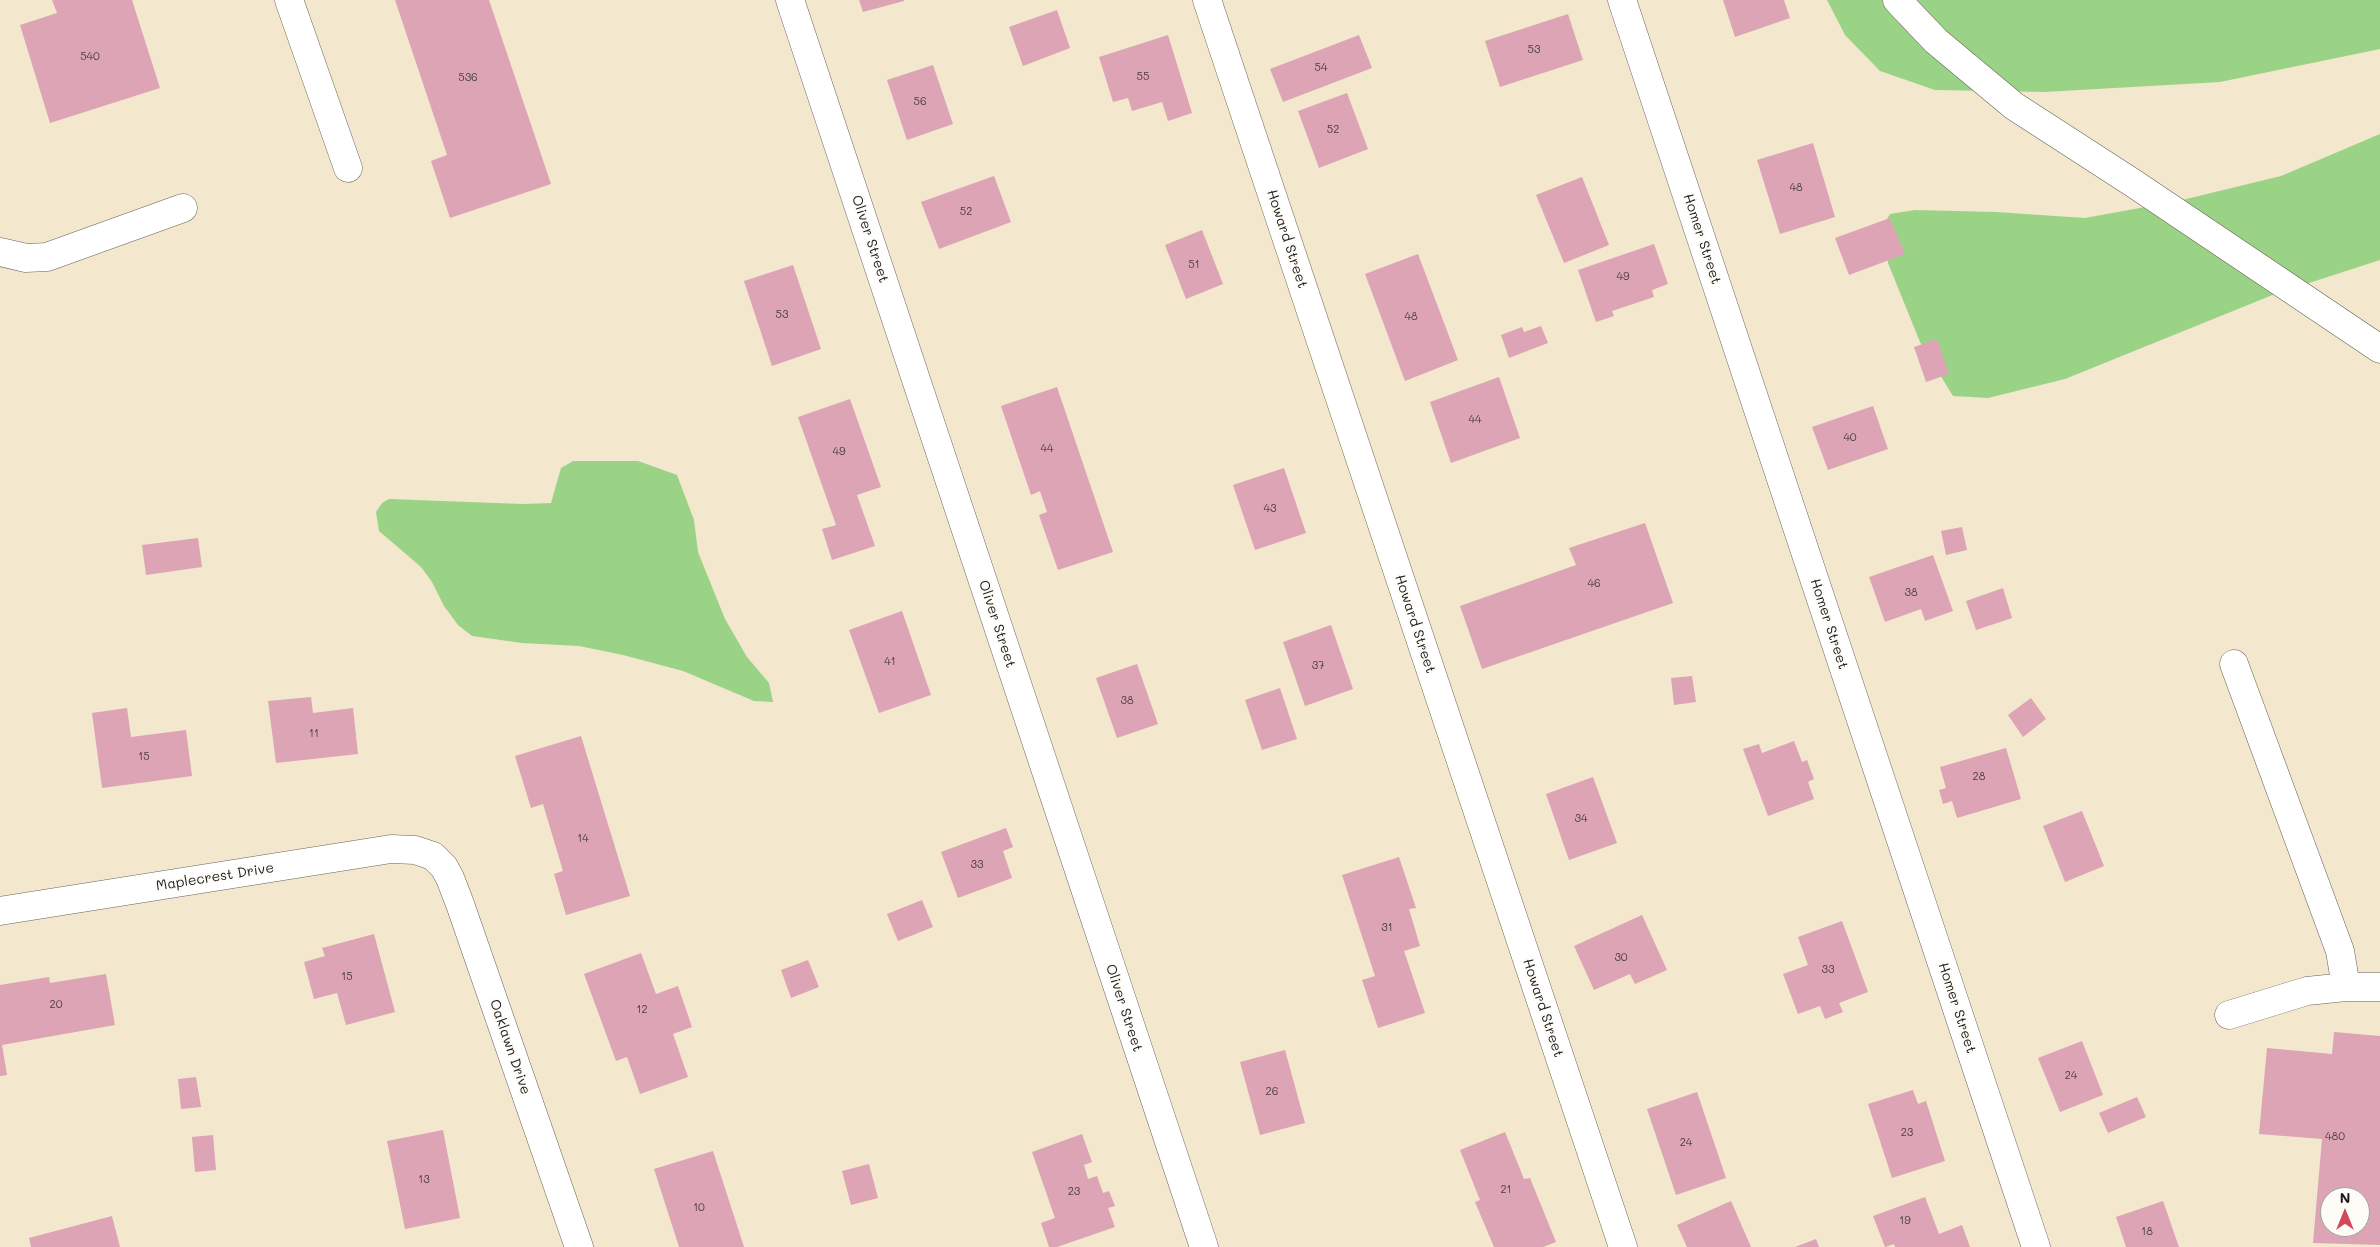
<!DOCTYPE html>
<style>
body{margin:0}
#map{position:relative;width:2380px;height:1247px;overflow:hidden;background:#f3e7ce;font-family:Mali,sans-serif}
canvas{display:block}
.north{position:absolute;left:2320px;top:1187px;width:50px;height:50px;box-sizing:border-box;background:#fdfcf7;border:1px solid #a3a29f;border-radius:50%;rotate:0deg;font-size:14px;font-weight:700;line-height:20px;text-align:center;color:#1c1c1c}
.north::after{content:'';display:block;margin:auto;width:18px;height:22px;background:#d1495b;clip-path:polygon(50% 0,100% 100%,50% 72%,0 100%)}
</style>
<div id="map">
<canvas width="2380" height="1247"></canvas>
<div class="north">N</div>
</div>
<script>
const g = document.querySelector('canvas').getContext('2d');
g.lineJoin = 'round';
function paint(path, color) {
  g.fillStyle = color;
  g.fill(path, 'evenodd');
}
function toPath(rows) {
  const path = new Path2D();
  for (const r of rows) {
    path.moveTo(r[0], r[1]);
    for (let i = 2; i < r.length; i += 2) path.lineTo(r[i], r[i + 1]);
  }
  return path;
}
function stroke(path, color, width, dash) {
  g.strokeStyle = color;
  g.lineWidth = width;
  g.lineCap = dash ? 'butt' : 'round';
  g.setLineDash(dash || []);
  g.stroke(path);
}
function write(font, color, halo, rows, align = 'center') {
  g.font = font + ' Mali,sans-serif';
  g.lineWidth = 5;
  g.setLineDash([]);
  g.textBaseline = 'middle';
  g.strokeStyle = halo;
  g.fillStyle = color;
  for (const [text, x, y, turn = 0] of rows) {
    g.save();
    g.translate(x, y);
    g.rotate((+turn || 0) * Math.PI / 180);
    g.textAlign = isNaN(turn) ? turn : align;
    if (halo) g.strokeText(text, 0, 0);
    g.fillText(text, 0, 0);
    g.restore();
  }
}
paint(toPath([
 [1827,0,2380,0,2380,49,2220,82,2044,92,1935,90,1880,71,1845,35],
 [2380,134,2380,260,2275,294,2065,379,1988,398,1953,396,1920,342,1888,263,1884,224,1890,214,1915,210,1996,212,2085,218,2178,201,2281,176],
 [573,461,638,461,677,475,694,520,698,552,725,619,747,657,769,683,773,702,754,701,683,671,623,655,579,646,522,643,472,636,458,625,444,606,432,582,421,567,379,531,376,512,382,503,389,499,523,504,551,503,561,468]
]), '#9bd386');
paint(toPath([
 [52,0,132,0,160,88,50,123,20,25,57,13],
 [395,0,489,0,551,184,450,218,431,161,447,155],
 [859,0,904,0,904,1,863,12],
 [1723,0,1784,0,1790,18,1735,37],
 [1057,10,1070,48,1023,66,1009,27],
 [1568,14,1583,60,1500,87,1485,41],
 [1168,35,1192,113,1168,121,1162,102,1132,111,1128,98,1113,102,1099,57],
 [1359,35,1372,68,1283,102,1270,69],
 [933,65,953,124,907,140,887,80],
 [1347,93,1368,149,1319,168,1298,111],
 [1813,143,1835,217,1780,234,1757,160],
 [994,176,1011,222,939,249,921,202],
 [1582,177,1609,245,1564,263,1536,195],
 [1890,218,1905,254,1849,275,1835,238],
 [1202,230,1223,284,1186,299,1165,245],
 [1654,244,1668,284,1652,290,1654,297,1612,311,1614,316,1596,322,1578,270],
 [1418,254,1458,360,1405,381,1365,274],
 [793,265,821,349,772,366,744,281],
 [1541,326,1548,343,1509,358,1501,335,1522,327,1524,332],
 [1937,339,1949,374,1926,382,1914,347],
 [1499,377,1520,438,1451,463,1430,402],
 [1057,387,1113,552,1058,570,1039,515,1047,512,1040,491,1031,495,1001,406],
 [850,399,881,487,857,495,875,546,832,560,822,529,836,525,798,417],
 [1873,406,1888,449,1828,470,1812,427],
 [1284,468,1306,533,1255,550,1233,485],
 [1645,523,1673,603,1482,669,1460,606,1576,565,1569,548],
 [1962,527,1967,550,1946,555,1941,531],
 [198,538,202,567,146,575,142,545],
 [1933,555,1953,611,1925,621,1921,609,1885,622,1869,577],
 [2003,588,2012,618,1976,630,1966,601],
 [902,611,931,695,879,713,849,630],
 [1331,625,1353,689,1305,706,1283,642],
 [1137,664,1158,724,1117,738,1096,678],
 [1692,676,1696,702,1674,705,1671,678],
 [1280,688,1297,739,1262,750,1245,700],
 [311,697,313,713,353,708,358,754,276,763,268,701],
 [2031,698,2046,719,2023,737,2008,715],
 [127,708,131,737,186,730,192,776,102,788,92,713],
 [581,736,630,896,566,915,554,874,563,871,543,804,531,808,515,756],
 [1794,741,1802,762,1807,760,1814,779,1808,782,1814,799,1768,816,1743,749,1759,744,1762,753],
 [2006,748,2021,799,1957,818,1952,801,1943,804,1939,790,1946,788,1940,767],
 [1593,777,1617,843,1569,860,1546,794],
 [2082,811,2104,866,2065,882,2043,826],
 [1006,828,1013,847,1003,851,1012,878,958,898,941,852],
 [1399,857,1416,908,1409,909,1420,946,1404,951,1425,1013,1378,1028,1362,980,1375,976,1342,875],
 [922,900,933,927,898,941,887,914],
 [1642,915,1667,970,1635,984,1630,974,1594,990,1574,946],
 [1842,921,1868,992,1839,1003,1843,1012,1825,1019,1820,1006,1798,1014,1783,974,1808,965,1798,937],
 [374,934,395,1012,346,1025,337,993,314,999,304,962,325,956,322,948],
 [641,953,656,994,678,986,692,1027,673,1034,688,1077,640,1094,627,1057,616,1061,584,974],
 [808,960,819,987,791,998,781,970],
 [106,974,115,1025,2,1045,7,1075,0,1076,0,985,49,977,50,983],
 [2334,1032,2380,1036,2380,1245,2313,1243,2322,1139,2259,1134,2267,1048,2332,1054],
 [2330,1197,2360,1197,2360,1227,2330,1227],
 [2082,1041,2103,1095,2060,1112,2038,1058],
 [1285,1050,1305,1123,1260,1135,1240,1062],
 [196,1077,201,1107,181,1109,178,1079],
 [1913,1090,1918,1104,1926,1101,1945,1161,1892,1178,1868,1104],
 [1697,1092,1726,1178,1676,1195,1647,1109],
 [2137,1097,2146,1117,2108,1133,2099,1113],
 [443,1130,460,1218,405,1229,387,1141],
 [1505,1132,1524,1179,1530,1178,1556,1242,1543,1247,1494,1247,1475,1202,1480,1200,1460,1150],
 [1082,1134,1092,1162,1084,1165,1088,1179,1097,1176,1103,1193,1109,1191,1115,1206,1108,1208,1115,1227,1057,1247,1049,1247,1041,1223,1055,1218,1032,1152],
 [213,1135,216,1170,195,1172,192,1137],
 [713,1151,744,1247,679,1247,654,1169],
 [869,1164,878,1198,851,1205,842,1171],
 [1925,1197,1939,1234,1962,1225,1970,1247,1895,1247,1894,1244,1885,1247,1873,1216],
 [1731,1201,1751,1247,1687,1247,1677,1225],
 [2163,1201,2179,1247,2126,1247,2116,1217],
 [112,1216,120,1247,31,1247,29,1238],
 [1816,1239,1819,1247,1795,1247]
]), '#dca4b5');
const minor = toPath([
 [289,0,348,168],
 [790,0,1204,1247],
 [1207,0,1623,1247],
 [1622,0,2036,1247],
 [1897,0,1936,41,2014,106,2133,183,2380,349],
 [0,252,26,258,47,257,183,208],
 [2234,664,2340,951,2346,987],
 [0,911,391,849,415,850,433,856,444,867,450,878,460,904,579,1247],
 [2229,1015,2307,991,2346,987,2380,987]
]);
stroke(minor, '#67635a', 29);
stroke(minor, '#fff', 28);
write('11px', '#4c3e42', null, [
 ["53",1534,50],
 ["540",90,57],
 ["54",1321,68],
 ["55",1143,77],
 ["536",468,78],
 ["56",920,102],
 ["52",1333,130],
 ["48",1796,188],
 ["52",966,212],
 ["51",1194,265],
 ["49",1623,277],
 ["53",782,315],
 ["48",1411,317],
 ["44",1475,420],
 ["40",1850,438],
 ["44",1047,449],
 ["49",839,452],
 ["43",1270,509],
 ["46",1594,584],
 ["38",1911,593],
 ["41",890,662],
 ["37",1318,666],
 ["38",1127,701],
 ["11",314,734],
 ["15",144,757],
 ["28",1979,777],
 ["34",1581,819],
 ["14",583,839],
 ["33",977,865],
 ["31",1387,928],
 ["30",1621,958],
 ["33",1828,970],
 ["15",347,977],
 ["20",56,1005],
 ["12",642,1010],
 ["24",2071,1076],
 ["26",1272,1092],
 ["23",1907,1133],
 ["480",2335,1137],
 ["24",1686,1143],
 ["13",424,1180],
 ["21",1506,1190],
 ["23",1074,1192],
 ["10",699,1208],
 ["19",1905,1221],
 ["18",2147,1232]
]);
write('14px', '#1c1c1c', '#fdfcf7', [
 ["Oliver Street",870,239,72],
 ["Howard Street",1287,239,72],
 ["Homer Street",1702,239,72],
 ["Oliver Street",997,624,72],
 ["Howard Street",1415,624,72],
 ["Homer Street",1829,624,72],
 ["Maplecrest Drive",215,877,-9],
 ["Oliver Street",1124,1008,72],
 ["Howard Street",1543,1008,72],
 ["Homer Street",1957,1008,72],
 ["Oaklawn Drive",510,1047,71]
]);
</script>
